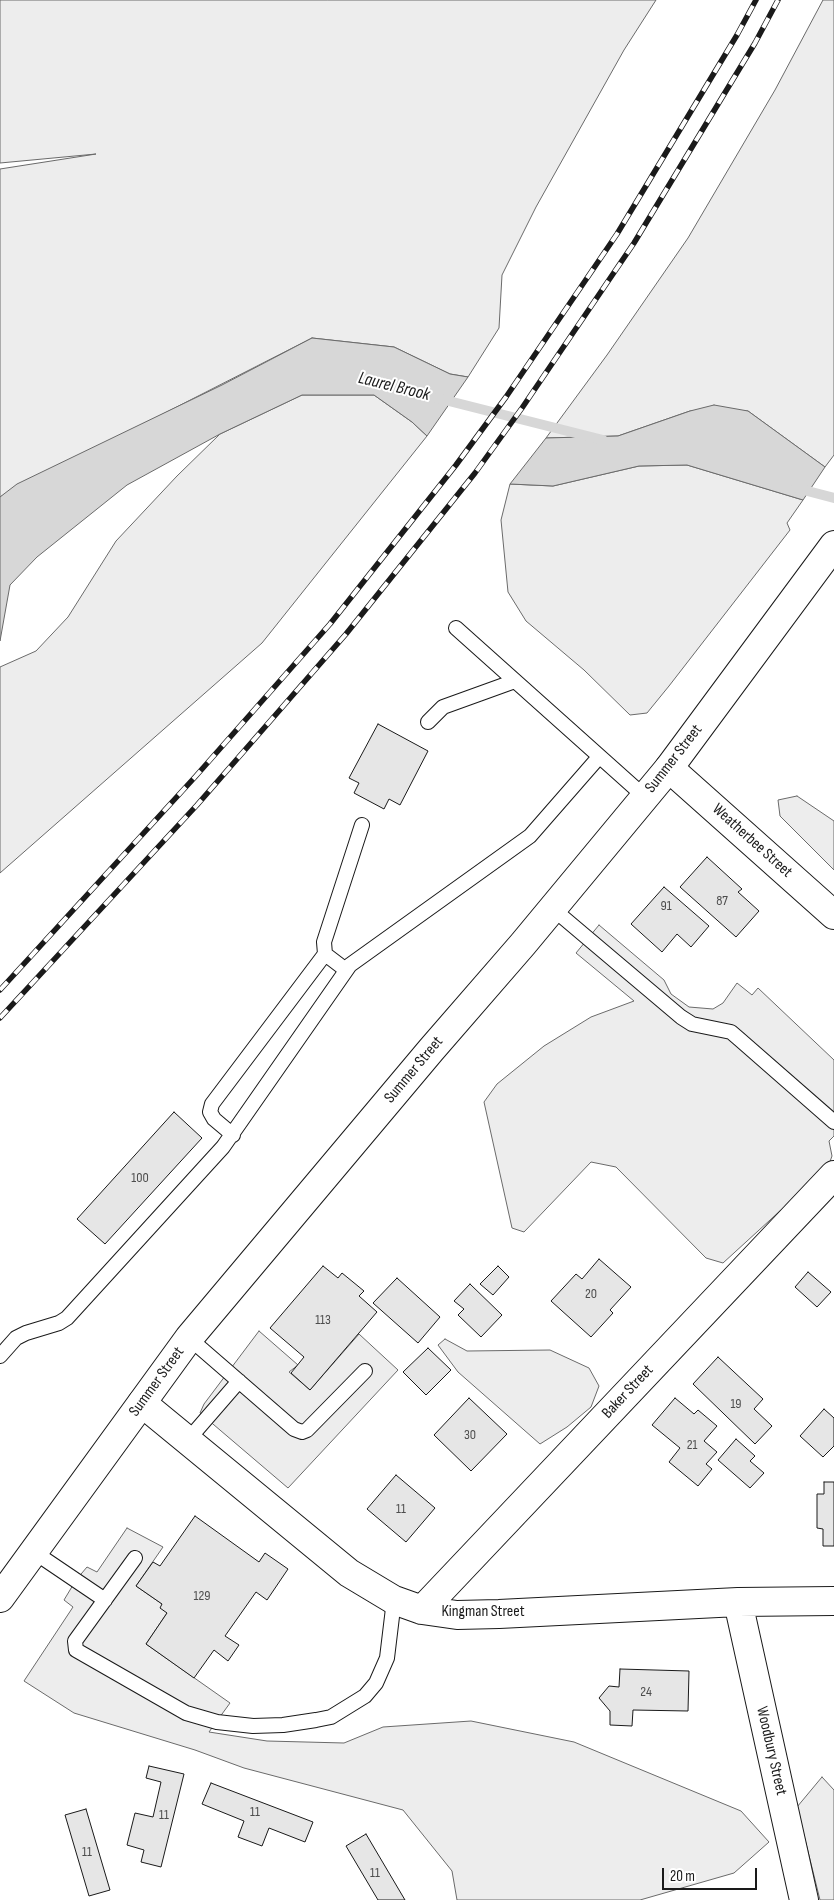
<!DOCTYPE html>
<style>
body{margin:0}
#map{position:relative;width:834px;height:1900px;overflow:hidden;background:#fff;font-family:"Sofia Sans Condensed",sans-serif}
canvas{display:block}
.scale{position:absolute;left:662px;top:1868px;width:95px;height:22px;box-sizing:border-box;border:2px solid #1a1a1a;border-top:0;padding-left:6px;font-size:15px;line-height:18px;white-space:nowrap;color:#1a1a1a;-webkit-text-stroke:4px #fff;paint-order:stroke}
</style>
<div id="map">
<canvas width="834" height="1900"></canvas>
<div class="scale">20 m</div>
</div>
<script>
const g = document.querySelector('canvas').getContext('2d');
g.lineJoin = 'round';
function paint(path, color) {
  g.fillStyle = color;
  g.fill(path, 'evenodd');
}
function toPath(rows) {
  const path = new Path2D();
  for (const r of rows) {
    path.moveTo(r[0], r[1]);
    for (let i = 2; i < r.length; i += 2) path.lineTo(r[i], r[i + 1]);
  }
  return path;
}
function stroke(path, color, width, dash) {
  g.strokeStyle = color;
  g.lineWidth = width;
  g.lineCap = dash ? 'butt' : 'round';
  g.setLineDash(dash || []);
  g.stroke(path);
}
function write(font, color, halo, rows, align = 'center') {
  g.font = font + ' "Sofia Sans Condensed",sans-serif';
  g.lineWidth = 4;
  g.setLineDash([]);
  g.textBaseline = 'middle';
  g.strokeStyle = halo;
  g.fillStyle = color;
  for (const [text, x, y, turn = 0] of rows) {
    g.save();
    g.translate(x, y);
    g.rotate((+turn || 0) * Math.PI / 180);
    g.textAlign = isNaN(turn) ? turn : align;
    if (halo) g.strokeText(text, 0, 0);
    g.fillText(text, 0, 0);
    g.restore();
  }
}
const built = toPath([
 [0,0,656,0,624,50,536,207,502,275,499,328,468,377,450,374,394,347,312,338,0,497,0,169,96,154,0,163,0,0],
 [823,0,834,0,834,455,825,467,748,411,690,411,618,436,546,438,607,355,688,238,775,90,823,0],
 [302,395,374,395,412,422,427,436,262,643,0,873,0,667,36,651,68,617,116,541,177,476,220,434,302,395],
 [687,465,803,500,787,523,790,530,669,686,647,713,630,715,584,670,526,621,508,592,501,520,510,484,553,486,639,466,687,465],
 [797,796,834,821,834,870,780,816,778,800,797,796],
 [599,925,664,980,671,994,689,1007,713,1009,723,1003,737,983,752,995,758,988,834,1060,834,1136,829,1141,832,1156,828,1167,723,1263,706,1258,616,1167,591,1162,524,1232,512,1228,484,1102,497,1084,544,1046,591,1017,634,1001,576,953,599,925],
 [259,1331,298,1365,289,1372,310,1390,359,1334,398,1370,288,1488,200,1413,204,1404,259,1331],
 [445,1339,467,1351,550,1350,589,1368,599,1386,591,1407,567,1427,540,1444,458,1372,438,1345,445,1339],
 [127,1528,163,1547,136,1586,162,1604,167,1613,146,1644,230,1703,209,1732,267,1741,344,1743,383,1727,471,1721,574,1742,741,1811,769,1842,734,1873,640,1900,457,1900,452,1871,403,1810,244,1768,195,1750,74,1713,24,1681,73,1607,64,1600,76,1580,87,1567,97,1572,127,1528],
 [822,1777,834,1790,834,1900,820,1900,797,1807,822,1777]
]);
paint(built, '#ededed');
stroke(built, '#6a6a6a', 1);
const water = toPath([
 [312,338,394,347,450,374,468,377,427,436,412,422,374,395,302,395,220,434,127,485,37,557,10,585,0,641,0,497,17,484,222,385,312,338],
 [714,405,748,411,825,467,803,500,687,465,639,466,553,486,510,484,546,438,618,436,690,411,714,405]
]);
paint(water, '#d7d7d7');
stroke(water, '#6a6a6a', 1);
stroke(toPath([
 [437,398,603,440],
 [796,488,834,498]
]), '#d7d7d7', 10);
const building = toPath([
 [378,724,428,751,400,805,389,799,384,809,354,793,359,783,349,778,378,724],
 [707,857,742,889,738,892,759,911,736,937,680,887,707,857],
 [664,887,709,926,691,947,677,934,662,952,631,924,664,887],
 [174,1112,202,1138,105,1244,77,1219,174,1112],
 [599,1259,631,1287,610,1310,613,1313,591,1337,551,1301,576,1274,582,1279,599,1259],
 [323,1266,338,1278,342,1273,364,1291,359,1296,377,1312,310,1390,291,1373,304,1357,270,1328,323,1266],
 [498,1266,509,1277,493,1295,480,1284,498,1266],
 [808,1272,831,1292,817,1307,795,1287,808,1272],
 [397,1278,440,1317,418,1343,373,1303,397,1278],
 [470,1284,502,1315,481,1337,458,1315,464,1309,454,1301,470,1284],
 [428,1348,451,1370,426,1395,403,1372,428,1348],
 [718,1357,763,1399,754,1409,772,1426,755,1444,693,1384,718,1357],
 [469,1398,507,1434,471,1471,434,1435,469,1398],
 [675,1398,694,1414,698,1410,717,1426,704,1441,717,1452,706,1464,712,1469,698,1486,669,1462,680,1448,652,1425,675,1398],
 [824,1409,834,1418,834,1446,823,1457,800,1436,824,1409],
 [736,1439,755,1456,750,1461,764,1473,750,1488,718,1460,736,1439],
 [396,1475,435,1508,406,1542,367,1509,396,1475],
 [824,1482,834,1482,834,1546,823,1546,823,1529,817,1528,817,1494,824,1494,824,1482],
 [195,1516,259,1562,265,1553,288,1569,267,1600,256,1592,225,1636,239,1645,228,1661,214,1650,194,1678,146,1644,167,1613,160,1608,162,1604,136,1586,153,1562,160,1566,195,1516],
 [620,1669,689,1671,688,1711,633,1710,632,1726,610,1725,610,1711,599,1698,609,1686,619,1687,620,1669],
 [149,1766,184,1774,161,1867,141,1862,144,1850,127,1845,135,1813,153,1817,161,1782,146,1778,149,1766],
 [211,1783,313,1822,305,1842,269,1828,262,1846,238,1837,244,1821,202,1804,211,1783],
 [86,1809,110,1890,89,1896,65,1815,86,1809],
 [366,1834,405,1900,378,1900,346,1846,366,1834]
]);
paint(building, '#e6e6e6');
stroke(building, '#1a1a1a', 1);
const service = toPath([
 [456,628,645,797],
 [428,722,443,707,515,681],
 [552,908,681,1017,692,1024,731,1032,738,1038,834,1122],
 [346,970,325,954,324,942,362,825],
 [233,1135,214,1119,210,1112,212,1104,325,954],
 [189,1338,294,1429,302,1432,307,1430,365,1371],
 [0,1356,16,1338,26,1333,59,1323,67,1318,223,1147,350,965,530,836,599,757],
 [187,1441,239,1381],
 [34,1552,105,1600],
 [135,1558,75,1641,76,1650,186,1713,217,1722,253,1726,283,1725,316,1720,331,1717,365,1696,376,1683,387,1658,394,1600]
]);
const minor = toPath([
 [669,768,834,915],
 [142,1403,349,1573,394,1600,422,1610,457,1615,499,1614,738,1602,834,1601],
 [738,1602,804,1900],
 [422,1610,834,1175]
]);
const secondary = toPath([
 [0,1598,189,1338,431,1050,523,944,669,768,834,545]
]);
stroke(service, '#1a1a1a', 16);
stroke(minor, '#1a1a1a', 30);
stroke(secondary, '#1a1a1a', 30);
stroke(service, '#fff', 14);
stroke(minor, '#fff', 28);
stroke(secondary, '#fff', 28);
const rail = toPath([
 [0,990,195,777,330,624,456,465,506,397,617,234,737,35,756,0],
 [0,1018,197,805,346,634,475,473,522,408,634,243,755,43,778,0]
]);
stroke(rail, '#1a1a1a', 5.5);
stroke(rail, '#fff', 4, [11]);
write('14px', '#4d4d4d', null, [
 ["87",722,901],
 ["91",666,906],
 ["100",140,1178],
 ["20",591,1294],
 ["113",323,1320],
 ["19",736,1404],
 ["30",470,1435],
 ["21",692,1445],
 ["11",401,1509],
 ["129",202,1596],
 ["24",646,1692],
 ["11",255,1812],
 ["11",164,1815],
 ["11",87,1852],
 ["11",375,1873]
]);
write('16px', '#1a1a1a', '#fff', [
 ["Summer Street",674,759,-52],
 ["Weatherbee Street",752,841,42],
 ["Summer Street",414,1070,-50],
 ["Summer Street",157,1382,-54],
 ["Baker Street",628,1392,-47],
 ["Kingman Street",483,1612],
 ["Woodbury Street",771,1751,77]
]);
write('italic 18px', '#1a1a1a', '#fff', [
 ["Laurel Brook",394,387,14]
]);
</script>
